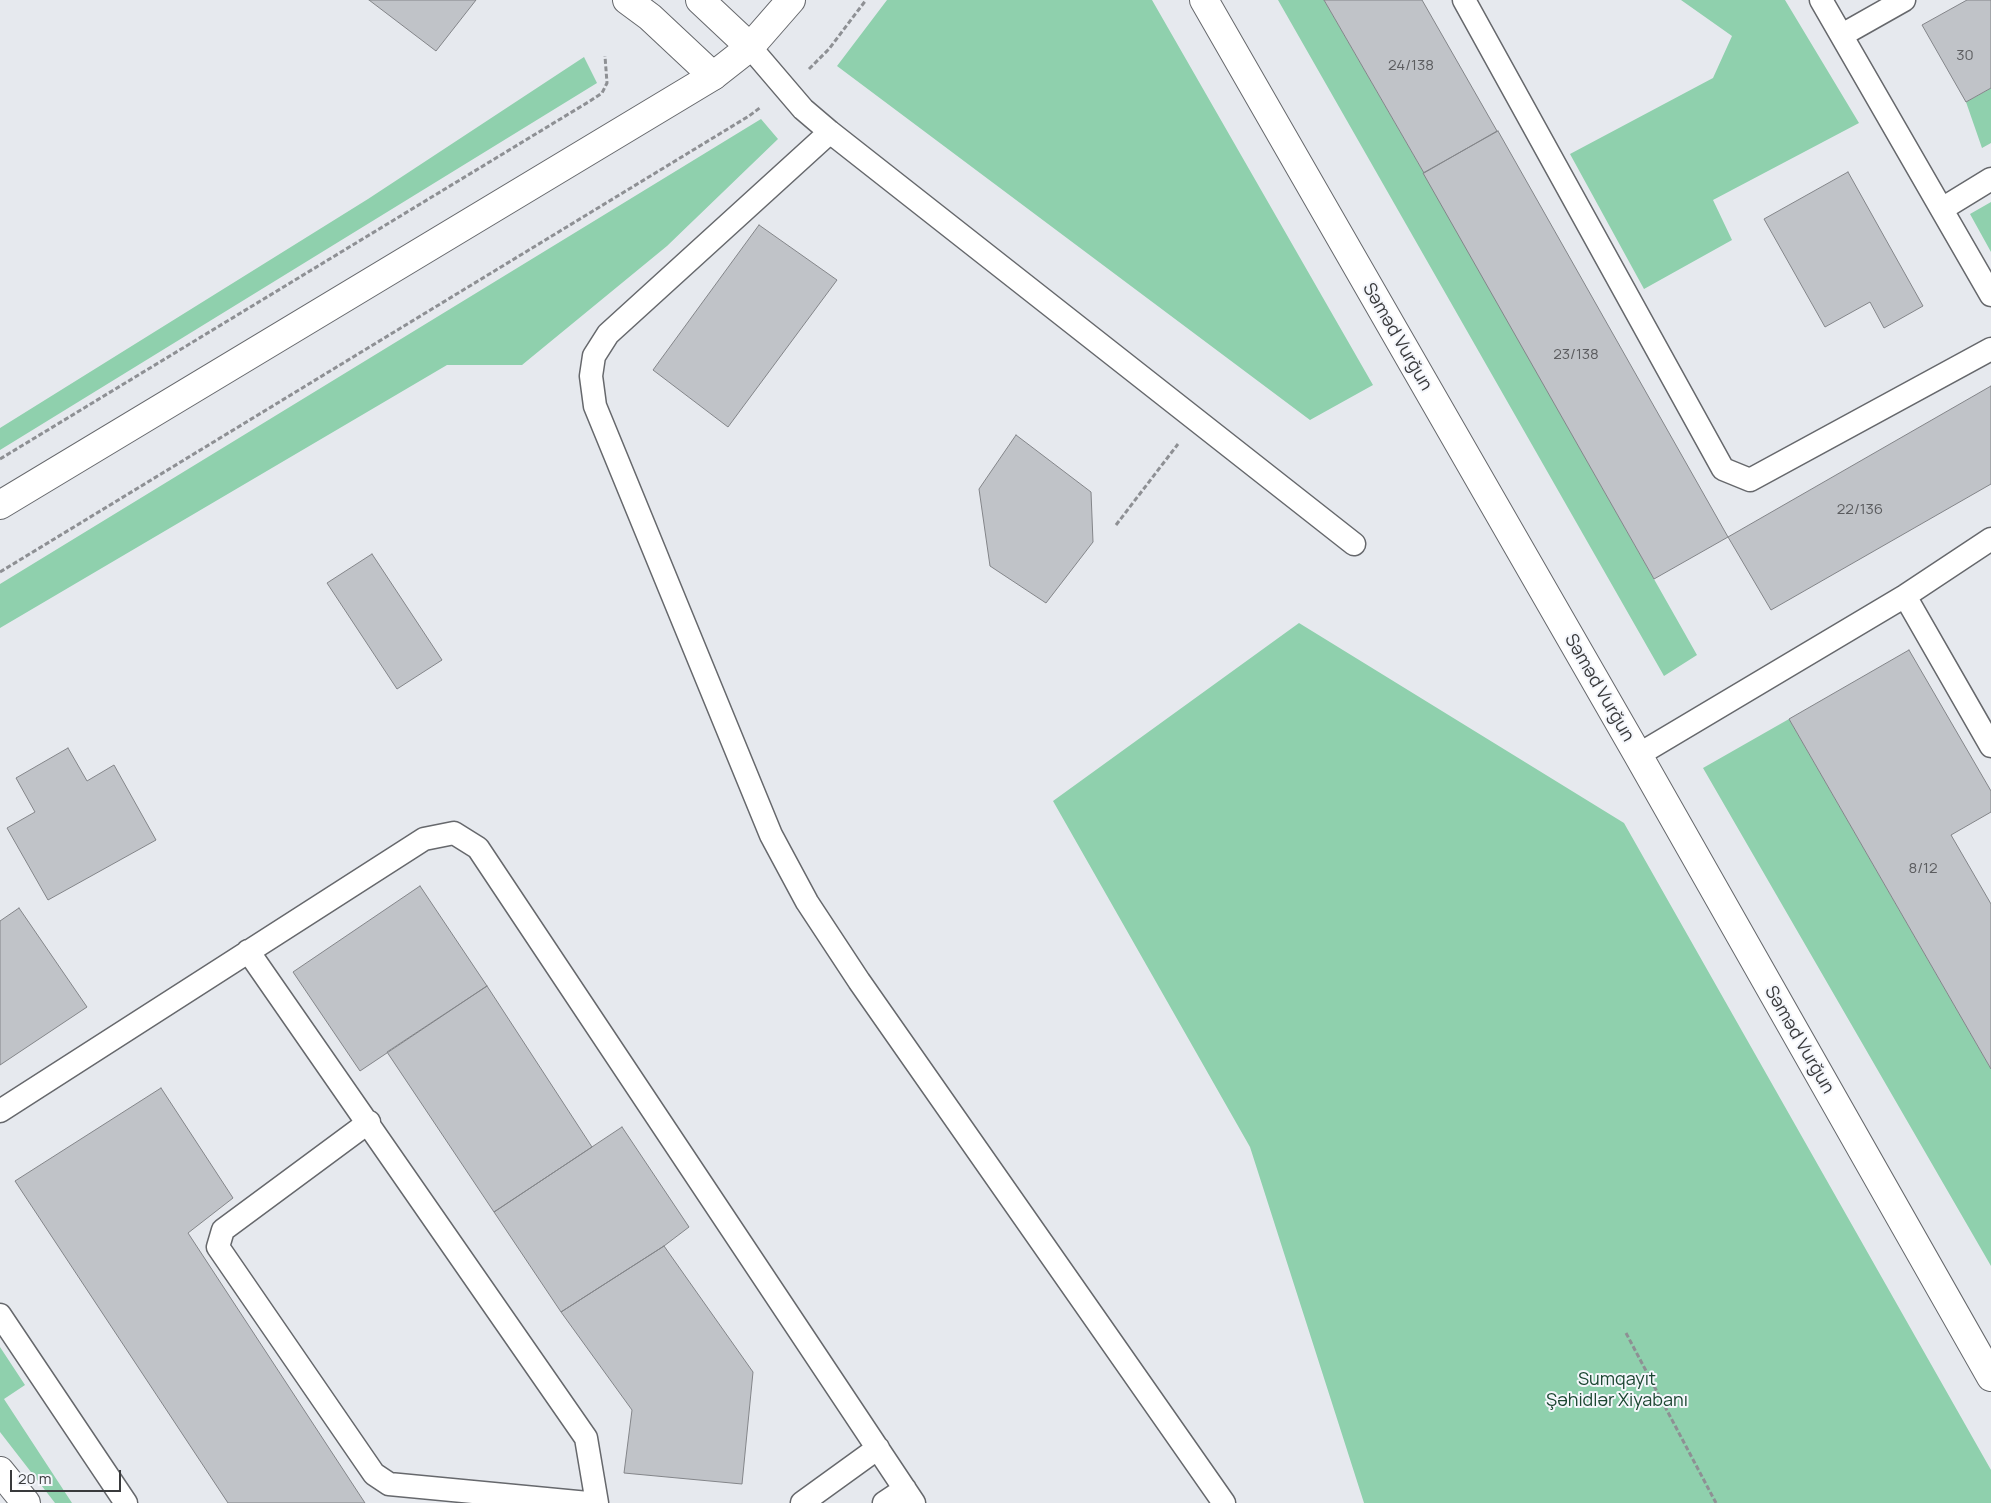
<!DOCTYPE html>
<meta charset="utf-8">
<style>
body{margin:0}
#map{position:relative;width:1991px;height:1503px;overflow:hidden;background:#e6e9ee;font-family:Manrope,sans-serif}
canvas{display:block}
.scale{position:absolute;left:10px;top:1470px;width:111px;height:22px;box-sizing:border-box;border:2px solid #393a3c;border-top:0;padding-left:6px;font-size:15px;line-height:18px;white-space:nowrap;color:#393a3c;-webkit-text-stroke:4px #f4f6fb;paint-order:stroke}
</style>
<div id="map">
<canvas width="1991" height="1503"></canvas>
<div class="scale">20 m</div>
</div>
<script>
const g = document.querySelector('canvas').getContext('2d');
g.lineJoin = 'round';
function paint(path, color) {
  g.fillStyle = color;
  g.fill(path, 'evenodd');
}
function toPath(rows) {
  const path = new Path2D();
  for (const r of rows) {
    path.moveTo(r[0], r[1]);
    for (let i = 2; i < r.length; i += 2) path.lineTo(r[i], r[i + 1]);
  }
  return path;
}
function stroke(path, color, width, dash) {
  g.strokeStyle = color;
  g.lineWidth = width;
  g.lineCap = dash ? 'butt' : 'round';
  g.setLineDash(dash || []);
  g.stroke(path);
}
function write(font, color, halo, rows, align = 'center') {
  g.font = font + ' Manrope,sans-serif';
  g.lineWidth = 4;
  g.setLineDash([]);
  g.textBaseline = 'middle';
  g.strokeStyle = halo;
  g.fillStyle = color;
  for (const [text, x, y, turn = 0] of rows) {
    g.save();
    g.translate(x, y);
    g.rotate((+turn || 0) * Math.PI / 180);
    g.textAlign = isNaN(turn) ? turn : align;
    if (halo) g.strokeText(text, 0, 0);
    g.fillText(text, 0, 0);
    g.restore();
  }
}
paint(toPath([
 [887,0,1152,0,1373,385,1310,420,837,66],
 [1278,0,1324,0,1424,173,1697,655,1664,676],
 [1681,0,1785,0,1859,123,1713,200,1732,240,1644,289,1570,154,1713,78,1732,36],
 [584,57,597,83,0,450,0,428,368,199],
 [1991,88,1991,143,1982,148,1966,102],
 [761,119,778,139,667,246,522,365,447,365,0,628,0,584],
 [1991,202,1991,252,1970,214],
 [1299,623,1624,823,1991,1470,1991,1503,1364,1503,1250,1147,1053,801],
 [1789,719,1991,1069,1991,1266,1703,768],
 [0,1347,25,1385,4,1399,72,1503,55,1503,0,1432]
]), '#8fd0ad');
const building = toPath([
 [369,0,476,0,436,51,369,0],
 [1324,0,1422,0,1497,131,1424,173,1324,0],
 [1967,0,1991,0,1991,88,1966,102,1922,25,1967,0],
 [1498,131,1728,537,1654,579,1423,173,1498,131],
 [1848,172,1923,306,1884,328,1870,302,1825,327,1764,219,1848,172],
 [759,225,837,280,728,427,653,370,759,225],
 [1991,386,1991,484,1771,610,1728,537,1991,386],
 [1016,435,1091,492,1093,542,1046,603,990,566,979,489,1016,435],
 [372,554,442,660,397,689,327,583,372,554],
 [1909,650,1991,791,1991,812,1951,835,1991,904,1991,1069,1789,719,1909,650],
 [68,748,87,781,114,765,156,840,48,900,7,828,35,812,16,778,68,748],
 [420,886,487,986,360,1071,293,972,420,886],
 [19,908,87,1007,0,1065,0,921,19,908],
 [487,986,592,1147,494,1212,387,1052,487,986],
 [161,1088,233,1198,188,1233,365,1503,228,1503,15,1181,161,1088],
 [622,1127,689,1227,664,1246,561,1312,494,1212,622,1127],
 [664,1246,753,1372,742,1484,624,1473,632,1410,561,1312,664,1246]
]);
paint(building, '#c0c3c8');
stroke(building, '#838589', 1);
const lane = toPath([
 [1464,0,1723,469,1750,480,1991,349],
 [1821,0,1991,295],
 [1842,35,1904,0],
 [750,47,803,109,830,132,1354,544],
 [830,132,608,334,594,356,591,376,595,406,771,835,807,902,859,981,1224,1503],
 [1942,209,1991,179],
 [1905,596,1991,746],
 [1638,755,1905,596,1991,539],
 [248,951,586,1438,597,1503],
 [0,1111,424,839,454,833,478,848,914,1503],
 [369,1122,223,1230,218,1247,374,1474,389,1484,588,1503],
 [0,1315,126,1503],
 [802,1503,878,1448],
 [884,1503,905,1489]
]);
const secondary = toPath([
 [0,505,713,76],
 [0,1471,26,1503]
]);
const primary = toPath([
 [627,0,650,17,713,76,750,47,791,0],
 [700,0,750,47],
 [1204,0,1638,755,1991,1377]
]);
stroke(lane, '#66686c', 25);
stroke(secondary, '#66686c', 30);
stroke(primary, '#66686c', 30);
stroke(toPath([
 [809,69,829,49,866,0],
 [0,459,590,101,602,93,607,83,605,56],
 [1116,525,1178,444],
 [0,572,749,116,761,107],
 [1626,1333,1716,1503]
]), '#8e9094', 3, [5, 2.5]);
stroke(lane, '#fff', 22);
stroke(secondary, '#fff', 28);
stroke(primary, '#fff', 28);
write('15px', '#5b5c5f', null, [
 ["30",1965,56],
 ["24/138",1411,66],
 ["23/138",1576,355],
 ["22/136",1860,510],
 ["8/12",1923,869]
]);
write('18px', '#393a3c', '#f4f6fb', [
 ["Səməd Vurğun",1397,337,60],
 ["Səməd Vurğun",1599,688,60],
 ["Səməd Vurğun",1799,1040,60]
]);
write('18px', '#1b4631', '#f4f6fb', [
 ["Sumqayıt",1617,1380],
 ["Şəhidlər Xiyabanı",1617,1401]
]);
</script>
